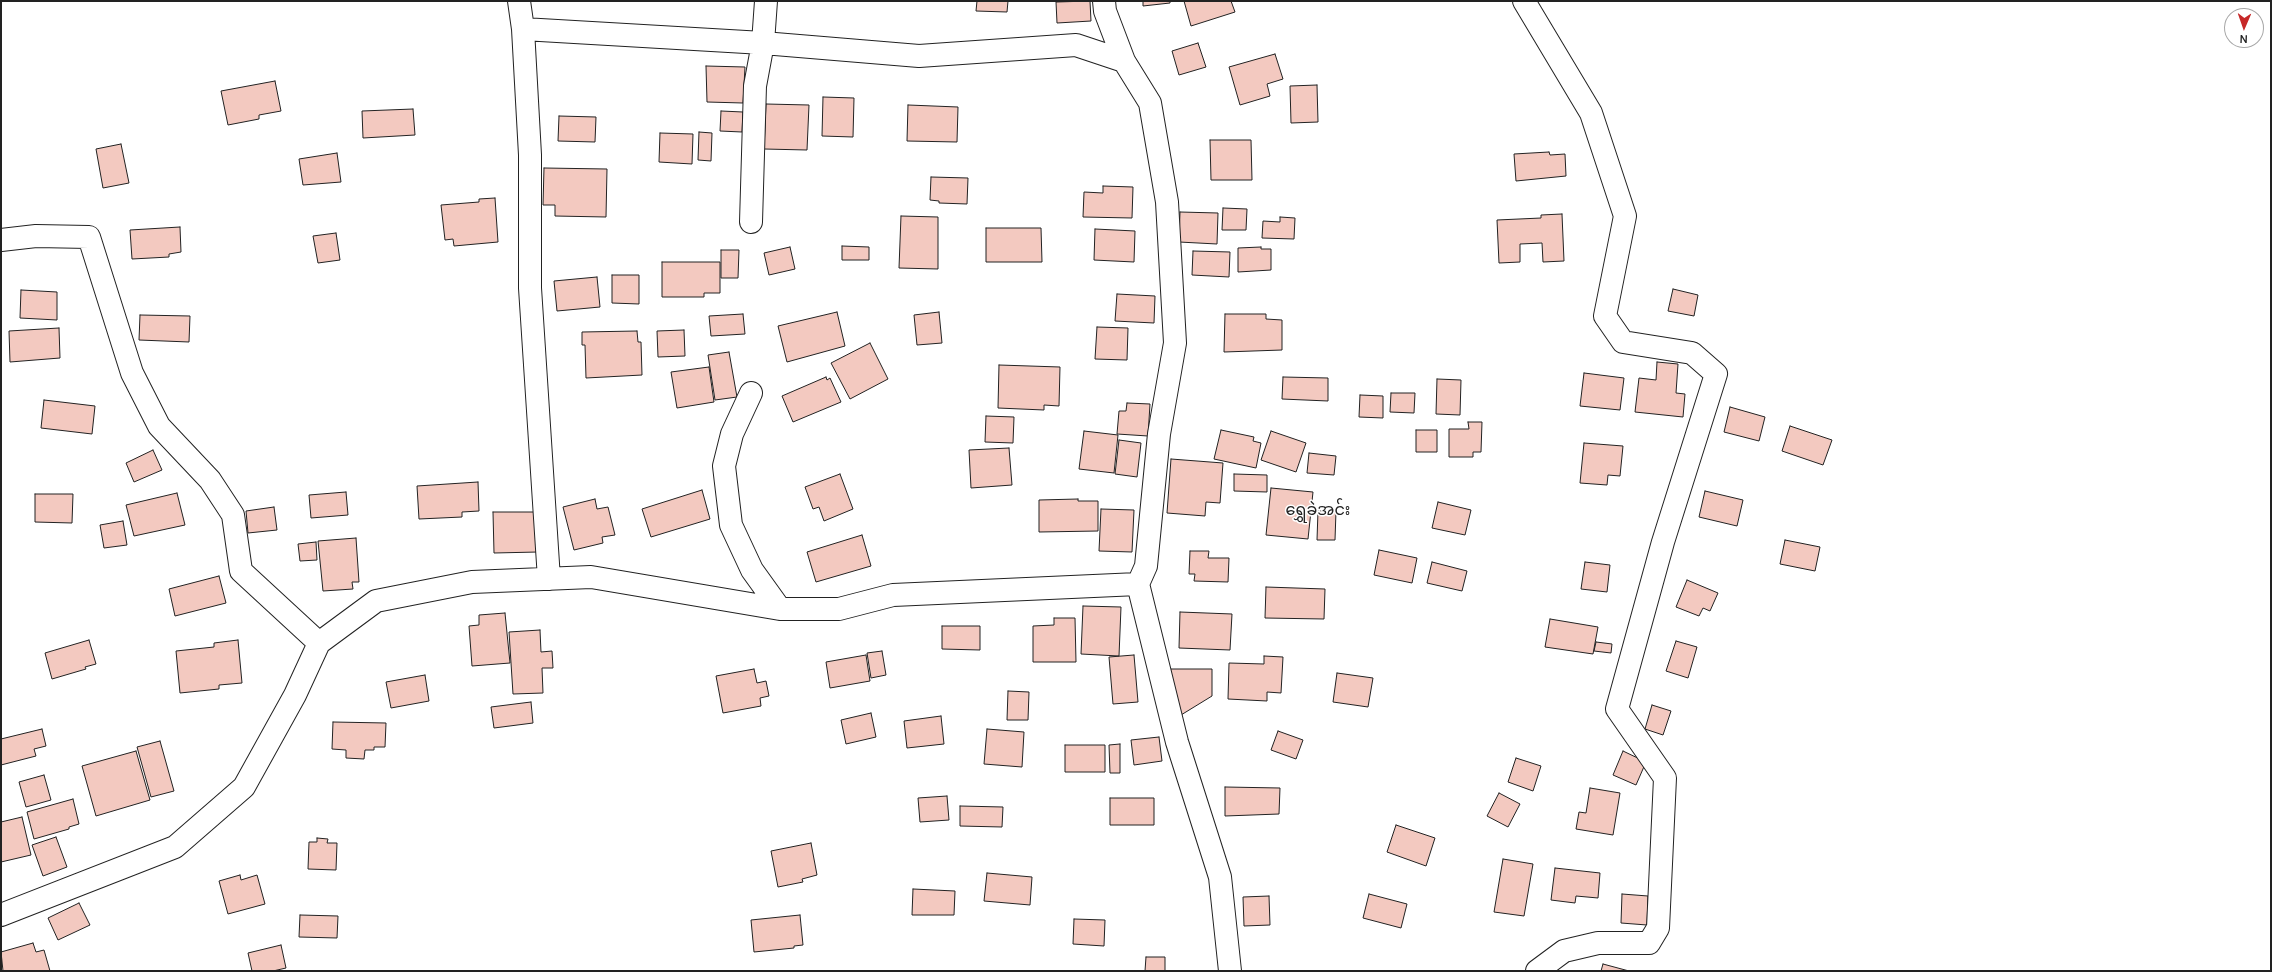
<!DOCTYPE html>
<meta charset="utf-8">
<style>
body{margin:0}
#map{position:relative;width:2272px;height:972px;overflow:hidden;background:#fff;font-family:Manrope,sans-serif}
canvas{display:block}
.frame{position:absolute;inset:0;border:2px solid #222;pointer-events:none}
.north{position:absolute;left:2224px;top:8px;width:40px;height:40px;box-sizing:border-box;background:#fff;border:1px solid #a7a7a7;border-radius:50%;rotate:182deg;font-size:11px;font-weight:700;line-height:16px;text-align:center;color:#222}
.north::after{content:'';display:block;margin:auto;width:14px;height:18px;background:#c62828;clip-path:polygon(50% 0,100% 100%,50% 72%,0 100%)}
</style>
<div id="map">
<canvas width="2272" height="972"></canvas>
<div class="frame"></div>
<div class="north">N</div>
</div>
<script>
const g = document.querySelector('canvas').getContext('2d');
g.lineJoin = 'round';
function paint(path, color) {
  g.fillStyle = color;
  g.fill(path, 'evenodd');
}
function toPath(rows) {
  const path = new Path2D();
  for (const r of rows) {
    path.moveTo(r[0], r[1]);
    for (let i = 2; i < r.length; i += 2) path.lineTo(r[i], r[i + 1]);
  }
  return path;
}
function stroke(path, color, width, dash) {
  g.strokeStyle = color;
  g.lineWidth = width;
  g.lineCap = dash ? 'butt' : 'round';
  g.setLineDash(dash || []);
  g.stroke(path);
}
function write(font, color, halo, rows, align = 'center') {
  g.font = font + ' Manrope,"Noto Sans Myanmar",sans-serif';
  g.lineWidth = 3;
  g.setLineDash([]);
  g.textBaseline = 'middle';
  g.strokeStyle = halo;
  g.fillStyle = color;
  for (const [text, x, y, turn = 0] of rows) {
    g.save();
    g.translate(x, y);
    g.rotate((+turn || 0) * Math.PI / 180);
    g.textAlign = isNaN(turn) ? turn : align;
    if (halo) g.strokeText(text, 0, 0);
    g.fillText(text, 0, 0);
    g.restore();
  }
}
const building = toPath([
 [977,1,1008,1,1007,12,976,11,977,1],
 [1090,1,1091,21,1057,23,1056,2,1090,1],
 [1143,1,1170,1,1170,3,1143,6,1143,1],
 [1184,1,1231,1,1235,12,1191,26,1184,1],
 [1198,43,1206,67,1179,75,1172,51,1198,43],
 [1275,54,1283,79,1267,84,1270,96,1240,105,1229,67,1275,54],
 [706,66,745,67,743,103,707,102,706,66],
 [275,81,281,111,259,115,259,119,228,125,221,91,275,81],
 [1317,85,1318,122,1291,123,1290,86,1317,85],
 [823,97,854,98,853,137,822,136,823,97],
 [766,104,809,105,807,150,764,149,766,104],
 [908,105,958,107,957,142,907,141,908,105],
 [413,109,415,135,363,138,362,111,413,109],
 [721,111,743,112,742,132,720,131,721,111],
 [559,116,596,117,595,142,558,141,559,116],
 [699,132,712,133,711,161,698,160,699,132],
 [660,133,693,134,692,164,659,162,660,133],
 [1210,140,1251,140,1252,180,1211,180,1210,140],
 [121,144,129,183,103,188,96,149,121,144],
 [1549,152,1550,155,1565,154,1566,176,1516,181,1514,154,1549,152],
 [337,153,341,182,303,185,299,159,337,153],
 [544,168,607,169,606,217,555,216,555,205,543,205,544,168],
 [931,177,968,178,967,204,939,203,939,201,930,200,931,177],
 [1103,186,1133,187,1132,218,1083,217,1084,192,1103,193,1103,186],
 [495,198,498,242,454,246,453,239,445,240,441,205,479,202,479,199,495,198],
 [1223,208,1247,209,1246,230,1222,230,1223,208],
 [1180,212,1218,213,1217,244,1179,242,1180,212],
 [1562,214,1564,261,1543,262,1542,243,1520,244,1520,262,1499,263,1497,220,1541,218,1541,215,1562,214],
 [901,216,938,217,938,269,899,268,901,216],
 [1280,217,1295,218,1294,239,1262,238,1263,221,1280,222,1280,217],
 [180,227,181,252,169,254,169,257,132,259,130,230,180,227],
 [986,228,1041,228,1042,262,986,262,986,228],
 [1095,229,1135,231,1134,262,1094,260,1095,229],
 [336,233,340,260,318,263,313,236,336,233],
 [842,246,869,247,869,260,842,260,842,246],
 [790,247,795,269,769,275,764,253,790,247],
 [1261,247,1261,249,1271,249,1271,270,1238,272,1238,248,1261,247],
 [721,250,739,250,738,278,721,278,721,250],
 [1193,251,1230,252,1229,277,1192,275,1193,251],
 [662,262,720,262,720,293,704,293,704,297,662,297,662,262],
 [612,275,639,275,639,304,612,303,612,275],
 [597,277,600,307,557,311,554,281,597,277],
 [1673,289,1698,295,1694,316,1668,311,1673,289],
 [21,290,57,292,57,320,20,318,21,290],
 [1117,294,1155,296,1154,323,1115,321,1117,294],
 [837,312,845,346,787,362,778,326,837,312],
 [939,312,942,343,917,345,914,315,939,312],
 [743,314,745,334,711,336,709,316,743,314],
 [1225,314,1266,314,1266,319,1282,320,1282,350,1224,352,1225,314],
 [140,315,190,316,189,342,139,340,140,315],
 [1097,327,1128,328,1127,360,1095,359,1097,327],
 [59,328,60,358,10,362,9,331,59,328],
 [684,330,685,356,658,357,657,331,684,330],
 [637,331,638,342,641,342,642,375,586,378,585,345,582,345,582,332,637,331],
 [870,343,888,379,850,399,831,363,870,343],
 [729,352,737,397,715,400,708,355,729,352],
 [1657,362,1678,364,1676,393,1685,394,1683,417,1635,412,1639,378,1656,380,1657,362],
 [999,365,1060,367,1059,406,1044,405,1044,410,998,408,999,365],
 [709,367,714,402,677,408,671,372,709,367],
 [1584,373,1624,378,1620,410,1580,406,1584,373],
 [826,377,827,380,830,378,841,402,793,422,782,396,826,377],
 [1283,377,1328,378,1328,401,1282,399,1283,377],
 [1437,379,1461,380,1460,415,1436,414,1437,379],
 [1391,393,1415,393,1414,413,1390,412,1391,393],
 [1360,395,1383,396,1383,418,1359,417,1360,395],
 [44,400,95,406,92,434,41,428,44,400],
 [1127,403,1150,404,1148,436,1117,434,1119,411,1126,411,1127,403],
 [1730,407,1765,417,1759,441,1724,432,1730,407],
 [986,416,1014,417,1013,443,985,442,986,416],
 [1468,422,1482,422,1481,452,1473,452,1473,457,1449,457,1449,429,1469,429,1468,422],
 [1790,426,1832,440,1823,465,1782,451,1790,426],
 [1221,430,1254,437,1253,441,1261,443,1256,468,1214,459,1221,430],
 [1416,430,1437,430,1437,452,1416,452,1416,430],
 [1084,431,1118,435,1114,473,1079,469,1084,431],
 [1271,431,1306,443,1296,472,1261,460,1271,431],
 [1119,440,1141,443,1137,477,1115,474,1119,440],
 [1584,443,1623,446,1620,476,1608,475,1607,485,1580,483,1584,443],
 [1009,448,1012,485,971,488,969,450,1009,448],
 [153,450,162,470,134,482,126,463,153,450],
 [1309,453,1336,456,1334,475,1307,473,1309,453],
 [1171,459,1223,463,1220,503,1206,502,1205,516,1167,513,1171,459],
 [840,474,853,509,824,521,819,507,813,509,805,487,840,474],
 [1234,474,1267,475,1267,492,1234,491,1234,474],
 [478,482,479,511,462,512,462,517,419,519,417,486,478,482],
 [1271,488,1313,492,1308,539,1266,535,1271,488],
 [702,490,710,519,651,537,642,509,702,490],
 [1705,491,1743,500,1737,526,1699,517,1705,491],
 [346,492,348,515,311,518,309,495,346,492],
 [177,493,185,525,134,536,126,505,177,493],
 [35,494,73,494,72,523,35,522,35,494],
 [595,499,597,509,608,507,615,535,602,537,603,543,574,550,563,507,595,499],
 [1078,499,1078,501,1098,501,1098,531,1039,532,1039,500,1078,499],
 [1438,502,1471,510,1465,535,1432,528,1438,502],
 [274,507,277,530,248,533,246,511,274,507],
 [1101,509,1134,510,1132,552,1099,551,1101,509],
 [1318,511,1336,511,1335,540,1317,540,1318,511],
 [493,512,538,512,538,552,494,553,493,512],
 [123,521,127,545,104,548,100,525,123,521],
 [862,535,871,566,816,582,807,552,862,535],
 [356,538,359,582,352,582,353,589,323,591,318,541,356,538],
 [1785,540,1820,547,1815,571,1780,564,1785,540],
 [316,542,317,560,300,561,298,544,316,542],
 [1379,550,1417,558,1412,583,1374,575,1379,550],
 [1190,551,1209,551,1208,558,1229,558,1228,582,1194,581,1195,574,1189,574,1190,551],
 [1432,562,1467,571,1462,591,1427,583,1432,562],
 [1585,562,1610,565,1607,592,1581,589,1585,562],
 [219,576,226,603,175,616,169,589,219,576],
 [1687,580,1718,593,1710,611,1703,608,1699,616,1676,607,1687,580],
 [1266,587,1325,589,1324,619,1265,618,1266,587],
 [1083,606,1121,607,1119,656,1081,654,1083,606],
 [1180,612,1232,614,1230,650,1179,648,1180,612],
 [505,613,510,663,472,666,469,626,479,625,479,615,505,613],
 [1054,618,1075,618,1076,662,1033,662,1033,626,1054,625,1054,618],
 [1550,619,1598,627,1593,654,1545,647,1550,619],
 [942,626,980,626,980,650,942,649,942,626],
 [540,630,541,652,552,651,553,668,542,668,543,693,513,694,509,632,540,630],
 [89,640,96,664,85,667,86,669,52,679,45,653,89,640],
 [238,640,242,683,219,685,219,689,180,693,176,651,214,647,214,643,238,640],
 [1676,641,1697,647,1688,678,1666,671,1676,641],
 [1596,642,1612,644,1611,653,1594,651,1596,642],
 [882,651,886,675,871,678,867,653,882,651],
 [866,655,870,681,830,688,826,662,866,655],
 [1134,655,1138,702,1113,704,1109,657,1134,655],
 [1264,656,1283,657,1281,693,1267,692,1267,701,1228,699,1229,663,1264,664,1264,656],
 [754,669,757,683,766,681,769,696,760,698,761,706,723,713,716,676,754,669],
 [1169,669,1212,669,1212,696,1181,715,1169,669],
 [1337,673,1373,678,1368,707,1333,702,1337,673],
 [425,675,429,701,391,708,386,682,425,675],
 [1008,691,1029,692,1028,720,1007,720,1008,691],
 [531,702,533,723,494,728,491,707,531,702],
 [1652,705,1671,711,1663,735,1645,729,1652,705],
 [871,713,876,737,846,744,841,720,871,713],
 [941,716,944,744,907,748,904,721,941,716],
 [333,722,386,723,385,747,374,747,374,750,365,750,364,759,346,758,346,750,332,749,333,722],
 [42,729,46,746,34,749,36,756,1,765,1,739,42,729],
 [987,729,1024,732,1022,767,984,764,987,729],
 [1278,731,1303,740,1296,759,1271,750,1278,731],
 [1159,737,1162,761,1134,765,1131,740,1159,737],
 [160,741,174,791,151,797,137,747,160,741],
 [1120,744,1120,773,1110,773,1109,745,1120,744],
 [1065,745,1105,745,1105,772,1065,772,1065,745],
 [136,751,150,800,96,816,82,766,136,751],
 [1623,751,1646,762,1636,785,1613,775,1623,751],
 [1516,758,1541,766,1533,791,1508,782,1516,758],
 [44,775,51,800,26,807,19,782,44,775],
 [1225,787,1280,788,1279,814,1225,816,1225,787],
 [1590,788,1620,793,1613,835,1576,829,1579,812,1586,813,1590,788],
 [1499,793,1520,804,1508,827,1487,816,1499,793],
 [947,796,949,820,920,822,918,798,947,796],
 [1110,798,1154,798,1154,825,1110,825,1110,798],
 [73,799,79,824,69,827,69,829,34,839,27,812,73,799],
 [960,806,1003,807,1002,827,960,826,960,806],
 [22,817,31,855,1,862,1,822,22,817],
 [1396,825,1435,838,1426,866,1387,852,1396,825],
 [56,837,67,867,43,876,32,845,56,837],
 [317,838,328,839,327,843,337,843,336,870,308,869,309,842,317,842,317,838],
 [811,843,817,875,802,879,803,882,778,887,771,851,811,843],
 [1503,859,1533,864,1524,916,1494,912,1503,859],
 [1555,868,1600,873,1598,898,1576,896,1575,903,1551,900,1555,868],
 [987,873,1032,877,1030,905,984,901,987,873],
 [240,875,241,880,257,875,265,904,228,914,219,881,240,875],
 [913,889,955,891,954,915,912,915,913,889],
 [1369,894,1407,904,1401,928,1363,918,1369,894],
 [1622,894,1648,896,1647,925,1621,923,1622,894],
 [1269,896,1270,925,1244,926,1243,897,1269,896],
 [79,903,90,925,58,940,48,918,79,903],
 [300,915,338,916,337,938,299,937,300,915],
 [800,915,803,945,794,946,794,948,754,952,751,920,800,915],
 [1074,919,1105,920,1104,946,1073,944,1074,919],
 [33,943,36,952,44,950,50,971,3,971,1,952,33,943],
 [281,945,286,968,273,971,252,971,248,953,281,945],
 [1146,957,1165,957,1165,971,1145,971,1146,957],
 [1603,964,1629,971,1601,971,1603,964]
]);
paint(building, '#f3c9c0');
stroke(building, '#222', 1);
const minor = toPath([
 [519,1,523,29,530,155,530,288,549,579],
 [766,1,763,43,919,56,1076,45,1124,61,1150,103,1167,202,1175,343,1159,434,1146,566,1138,584,1177,742,1220,877,1230,971],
 [1104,1,1105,11,1124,61],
 [1524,1,1591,113,1625,216,1605,316,1623,342,1692,353,1716,374,1663,542,1617,709,1665,778,1658,928,1649,943,1598,943,1564,951,1537,971],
 [523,29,763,43,755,86,751,222],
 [1,240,36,236,89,237,132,373,159,426,210,480,233,515,241,571,319,643],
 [751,393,732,434,724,466,731,525,752,570,780,609],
 [1,915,175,847,244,787,295,695,319,643,376,601,472,582,591,577,780,609,839,609,893,595,1138,584]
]);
stroke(minor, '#222', 24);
stroke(minor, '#fff', 22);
write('16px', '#222', '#fff', [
 ["ရွှေခဲအင်း",1318,511]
]);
</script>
